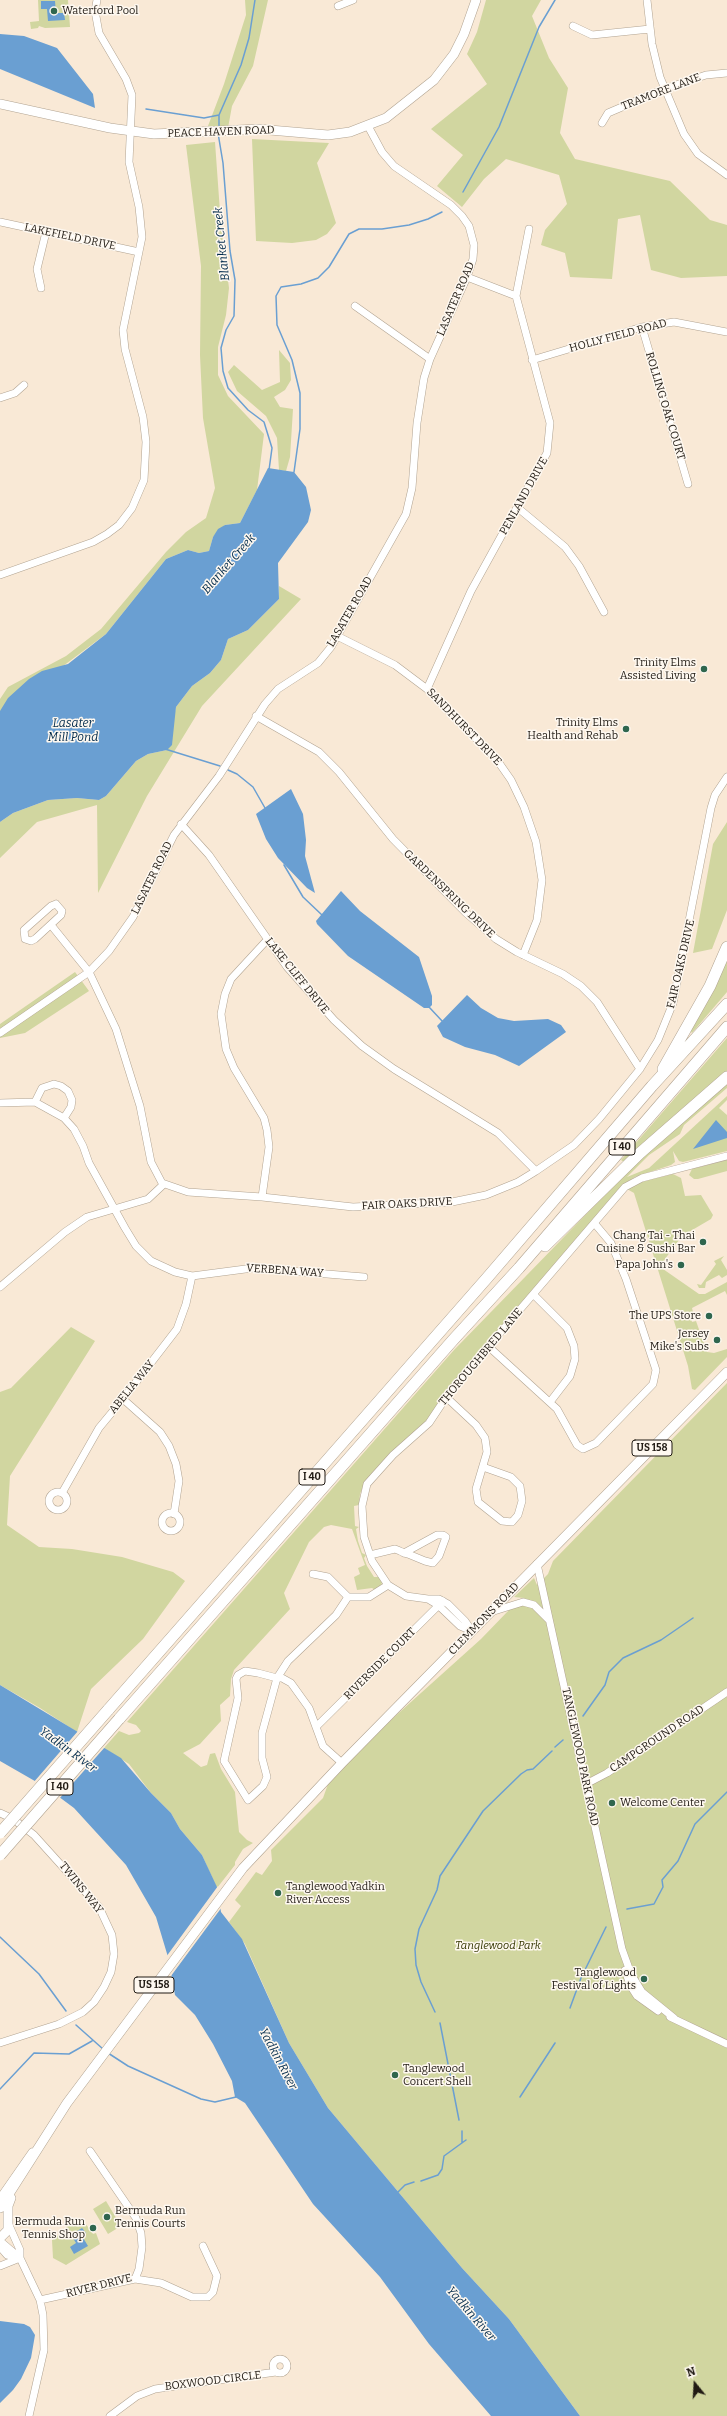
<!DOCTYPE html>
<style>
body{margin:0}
#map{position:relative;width:727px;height:2416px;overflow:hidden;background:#f9e9d6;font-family:Bitter,serif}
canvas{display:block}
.north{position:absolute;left:675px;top:2364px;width:40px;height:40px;-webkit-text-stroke:3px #fef8f0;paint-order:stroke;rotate:342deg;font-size:11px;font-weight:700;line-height:16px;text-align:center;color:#211b14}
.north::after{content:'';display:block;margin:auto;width:14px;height:18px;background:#211b14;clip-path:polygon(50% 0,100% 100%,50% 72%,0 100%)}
</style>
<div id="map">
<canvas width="727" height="2416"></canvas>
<div class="north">N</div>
</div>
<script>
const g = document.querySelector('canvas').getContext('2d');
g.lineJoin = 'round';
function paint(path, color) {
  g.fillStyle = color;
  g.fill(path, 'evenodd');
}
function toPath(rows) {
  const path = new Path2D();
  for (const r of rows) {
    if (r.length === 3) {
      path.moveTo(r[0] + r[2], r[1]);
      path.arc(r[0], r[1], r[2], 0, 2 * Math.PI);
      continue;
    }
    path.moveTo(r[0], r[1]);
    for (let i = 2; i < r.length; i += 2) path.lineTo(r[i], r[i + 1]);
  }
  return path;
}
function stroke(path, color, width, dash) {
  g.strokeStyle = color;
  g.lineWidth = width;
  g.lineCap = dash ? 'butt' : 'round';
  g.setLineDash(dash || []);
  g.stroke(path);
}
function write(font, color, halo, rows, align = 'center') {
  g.font = font + ' Bitter,serif';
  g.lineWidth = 3;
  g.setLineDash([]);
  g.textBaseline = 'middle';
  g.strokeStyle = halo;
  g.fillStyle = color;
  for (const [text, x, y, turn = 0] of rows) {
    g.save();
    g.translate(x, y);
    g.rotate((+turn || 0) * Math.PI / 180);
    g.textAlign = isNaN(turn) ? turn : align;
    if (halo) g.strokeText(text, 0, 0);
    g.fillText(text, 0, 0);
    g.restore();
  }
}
paint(toPath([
 [38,0,68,0,70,27,45,28,39,26,38,28,31,29,30,22,39,21],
 [245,0,268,0,253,66,232,106,228,128,208,126,224,84,246,15],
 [486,0,541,0,532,16,549,58,568,88,560,133,575,159,670,181,710,220,727,225,727,276,681,278,651,270,640,215,618,219,612,279,570,277,565,253,541,245,545,230,567,204,559,175,506,159,484,179,462,207,437,186,463,155,431,129,487,84,467,54,477,32],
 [252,139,329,143,317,163,336,223,327,234,316,240,292,243,256,241],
 [215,142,221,226,229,288,226,315,218,347,218,375,228,396,264,434,257,490,240,523,225,525,213,537,209,551,199,553,188,550,166,559,106,634,0,713,0,699,8,687,66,656,101,629,166,552,186,532,206,518,215,488,203,418,200,355,201,266,186,145],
 [279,350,290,363,291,380,285,390,274,397,280,407,293,409,290,457,286,471,279,470,277,438,266,416,237,391,228,372,234,365,262,390,280,382],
 [279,586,301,599,202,706,147,796,98,893,97,805,37,822,0,858,0,822,13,813,48,800,77,798,99,800,106,796,136,761,148,754,167,750,176,707,192,686,210,673,221,660,228,639,248,630,279,599],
 [727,822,727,910,712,949,693,953,713,844],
 [727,958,727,992,692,1033,690,1030],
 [75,972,89,991,25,1033,0,1038,0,1024],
 [727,1038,727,1072,624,1162,621,1160],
 [727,1083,727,1088,684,1125,680,1134,649,1155,627,1177,649,1168,727,1096,727,1100,719,1108,727,1115,727,1151,683,1162,679,1161,673,1151,675,1162,671,1165,635,1177,625,1184,447,1390,428,1420,366,1480,360,1494,359,1505,354,1506,355,1526,359,1527,356,1529,358,1541,362,1553,366,1555,364,1558,367,1566,374,1577,379,1577,382,1582,381,1587,375,1590,372,1588,357,1590,354,1577,360,1574,358,1568,365,1565,352,1529,331,1525,324,1527,309,1542,284,1593,290,1609,234,1670,231,1679,230,1696,220,1705,221,1721,200,1744,183,1753,201,1767,207,1765,210,1754,215,1753,221,1769,235,1792,239,1832,247,1840,253,1843,243,1849,235,1862,235,1865,217,1888,202,1855,180,1829,171,1813,151,1793,129,1764,104,1748,119,1731,129,1735,139,1733,141,1731,136,1725,127,1722,454,1350,633,1166],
 [727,1160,727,1171,698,1179,694,1179,689,1175,692,1169],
 [673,1174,681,1178,685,1196,701,1195,713,1215,711,1219,682,1236,662,1263,663,1269,699,1294,705,1294,727,1282,727,1295,725,1291,692,1308,693,1312,690,1314,692,1322,696,1321,707,1352,714,1353,727,1349,727,1357,695,1390,692,1389,688,1366,634,1193,627,1189,641,1182],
 [724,1256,721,1260,727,1270,727,1275,722,1278,719,1275,706,1282,705,1288,699,1288,697,1284,701,1285,716,1264,714,1261],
 [71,1327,95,1341,10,1476,7,1525,39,1547,72,1549,122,1557,173,1572,185,1581,143,1639,91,1689,77,1732,40,1708,0,1685,0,1392,11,1388],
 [727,1383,727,2416,580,2416,509,2319,462,2268,328,2108,289,2043,245,1944,229,1922,241,1906,235,1900,256,1872,262,1875,272,1861,271,1850,323,1798,332,1773,481,1639,509,1610,514,1608,524,1598,514,1597,534,1578,537,1585,548,1574,553,1561],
 [106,2201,121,2226,108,2234,93,2209],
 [83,2220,93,2234,96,2233,100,2244,66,2265,53,2258,52,2240,61,2233,62,2235,69,2231,66,2227,77,2221,78,2223]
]), '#d1d6a0');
paint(toPath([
 [41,1,55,1,56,13,64,13,65,20,48,21,47,9,41,9],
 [0,34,24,36,57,48,93,94,95,108,0,69],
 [268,468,294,472,306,487,311,510,308,522,278,563,279,599,248,630,228,639,221,660,210,673,192,686,176,707,172,745,167,750,148,754,136,761,106,796,99,800,77,798,48,800,13,813,0,822,0,711,8,698,29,679,42,671,68,664,106,634,166,559,188,550,199,553,209,551,213,537,218,529,225,525,240,523],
 [291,789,303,814,306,840,305,856,315,893,307,888,278,858,266,839,256,814],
 [341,891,360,911,419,957,432,996,432,1005,429,1008,424,1008,348,956,317,924,316,921],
 [467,995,481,1008,498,1018,514,1021,548,1019,561,1025,566,1032,519,1066,495,1055,465,1047,443,1037,437,1026],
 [716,1120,727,1132,727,1138,693,1149],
 [0,1685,121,1758,151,1793,171,1813,180,1829,202,1855,217,1887,221,1912,242,1939,289,2043,328,2108,462,2268,509,2319,580,2416,491,2416,429,2344,380,2277,313,2204,245,2103,235,2097,232,2081,213,2044,195,2015,175,1995,168,1957,156,1917,126,1865,74,1808,47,1788,0,1761],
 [82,2228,86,2233,82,2236,88,2246,74,2254,70,2247,76,2243,71,2235],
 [0,2321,24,2324,30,2327,35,2335,31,2358,21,2379,13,2390,0,2403]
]), '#6a9fd2');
paint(toPath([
 [78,1731,105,1747,59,1799,33,1783],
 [218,1886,222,1907,168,1980,166,1957]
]), '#f9e9d6');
stroke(toPath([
 [146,109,204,118,219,115],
 [219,128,219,115,241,65,249,38,255,0],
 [218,133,223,163,230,251,235,280,234,316,226,330,221,348,223,371,228,388,248,410,264,422,272,448,269,470],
 [463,192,499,127,539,27,555,0],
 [294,472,300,429,300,393,292,360,277,325,276,296,281,287,301,284,318,278,329,267,349,234,359,229,382,229,409,225,428,219,442,212],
 [165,749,220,766],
 [228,770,237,774,253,787,265,808],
 [284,865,303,897,322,915],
 [429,1007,443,1022],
 [583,1716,605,1685,609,1672,623,1658,661,1640,693,1618],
 [555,1747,563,1740],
 [627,1909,654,1904,663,1887,662,1880,678,1861,695,1824,727,1792],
 [0,1937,39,1974,66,2011],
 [570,2008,581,1978,606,1927],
 [435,2012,421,1982,416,1965,415,1949,419,1929,437,1890,440,1876,483,1811,521,1774,527,1770,533,1769,552,1751],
 [440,2023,459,2120],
 [76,2025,103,2049],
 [108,2053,128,2066,201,2099,215,2102,236,2097],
 [0,2089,34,2053,69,2054,92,2041],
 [520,2097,555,2043],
 [462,2143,462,2131],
 [421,2181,438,2175,442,2169,444,2156,466,2140],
 [397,2193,405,2185,414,2182]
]), '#6a9fd2', 1.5);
const minor = toPath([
 [647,0,652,44,660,77,684,134,698,154,727,175],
 [338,6,353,0],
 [573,26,592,35,650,29],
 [602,123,608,113,664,89,706,75,727,73],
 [0,222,139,252],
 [467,277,516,296],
 [41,288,37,269,46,232],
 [355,306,430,359],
 [642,327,688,484],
 [532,360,642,327,674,322,727,332],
 [0,398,15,393,24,385],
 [518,508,565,547,579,566,604,612],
 [0,575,93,542,107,534,119,525,132,508,144,480,146,442,143,417,125,349,123,330,142,237,139,207,129,162,132,95,126,79,99,33,95,11,97,0],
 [337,636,395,665,427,689,497,760,511,780,524,807,536,842,542,880,537,920,523,955],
 [427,689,471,591,547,453,550,423,516,296,529,229],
 [256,716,319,752,339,772,393,839,465,912,496,939,517,952,563,974,581,986,597,1002,640,1069],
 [181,824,209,855,287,967,334,1020,362,1046,394,1069,498,1133,536,1171],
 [56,904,62,911,61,915,35,939,31,941,25,939,24,930,51,906,56,904],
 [51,925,89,972,116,1029,140,1106,151,1162,162,1183,188,1192,262,1197,353,1207,452,1202,486,1195,518,1182,536,1171,574,1145,599,1119,640,1069,658,1040,673,1003,711,808,715,795,727,777],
 [0,1033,89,972,109,951,133,917,174,835,219,776,265,704,278,689,318,663,331,647,406,514,412,488,417,423,424,378,430,359,467,277,473,259,474,245,469,226,462,216,451,205,394,166,382,152,368,126],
 [35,1102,42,1088,54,1084,61,1086,68,1091,72,1100,71,1107,64,1118],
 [0,1103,35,1102,64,1118,74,1129,83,1146,89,1163,125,1228,136,1246,151,1261,175,1272,192,1276,253,1268,364,1277],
 [262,1197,269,1147,267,1130,264,1118,234,1068,226,1049,221,1014,225,994,231,979,267,940],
 [0,1287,65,1232,87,1217,148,1199,164,1184],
 [534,1295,567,1328,574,1346,575,1359,570,1376,550,1402],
 [489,1347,557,1409,577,1445,583,1449,596,1443,653,1384,656,1370,626,1279,611,1243,595,1224],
 [446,1397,476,1425,485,1438,487,1452,476,1489,478,1502,502,1521,512,1522,518,1515,522,1501,520,1486,511,1477,483,1467],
 [123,1399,160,1432,169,1446,176,1464,179,1481,174,1514],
 [58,1501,9],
 [62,1493,99,1428,123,1399,177,1329,186,1304,192,1276],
 [171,1522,9],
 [370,1555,395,1549,400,1551,404,1553,408,1554,425,1561,433,1563,439,1556,446,1537,443,1535,437,1535,404,1553],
 [537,1564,622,1949,631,1974,642,1992,674,2018],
 [313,1574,328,1577,348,1597,369,1597,388,1585],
 [428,1599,439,1599,448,1604,465,1621,472,1631],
 [491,1612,523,1602,534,1605,548,1619],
 [472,1631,460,1626,438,1605,428,1599,406,1596,388,1585,372,1561,364,1537,362,1506,367,1484,393,1455,429,1423,451,1390,625,1187,642,1178,727,1156],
 [316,1727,443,1601],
 [342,1763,323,1746,309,1708,291,1683,282,1678,277,1678,258,1673,245,1671,238,1675,236,1679,238,1698,224,1761,248,1800,263,1786,267,1777,262,1758,262,1733,277,1678,288,1661,336,1615,348,1597],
 [586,1784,607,1773,727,1692],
 [0,1813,13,1819,34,1835,99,1907,112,1935,114,1954,111,1972,104,1987,94,2002,83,2012,59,2024,0,2043],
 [625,1970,630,1985,637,1996,658,2011],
 [670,2017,727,2044],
 [0,2198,32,2152],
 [8,2223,20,2250,20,2258,40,2300,43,2315,44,2350,29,2416],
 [0,2241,20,2258],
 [0,2247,7,2255,16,2257],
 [0,2266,20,2258],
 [135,2279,161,2283,192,2297,208,2297,213,2292,217,2276,203,2246],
 [40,2300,135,2279,139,2269,142,2247,141,2233,136,2218,90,2151],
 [280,2366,7],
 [110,2416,137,2396,155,2389,276,2372]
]);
const major = toPath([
 [0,104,110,128,154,134,258,129,328,135,350,132,386,118,434,80,454,54,464,34,476,0],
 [0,2208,67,2103,243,1868,342,1763,727,1372],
 [0,2238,8,2230,8,2206,11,2198]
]);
const highway = toPath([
 [663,1069,710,986,727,947],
 [545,1246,640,1153,727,1077],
 [108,1710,487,1278,652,1086,727,1004],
 [119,1719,453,1340,519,1268,727,1027]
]);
stroke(minor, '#b1a391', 8);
stroke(major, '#b1a391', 10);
stroke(highway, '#b1a391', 12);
stroke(minor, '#fff', 7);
stroke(major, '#fff', 9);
stroke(highway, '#fff', 11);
const highwayBridge = toPath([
 [0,1833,108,1710],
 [0,1855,119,1719]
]);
stroke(highwayBridge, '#b1a391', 12, []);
stroke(highwayBridge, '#fff', 11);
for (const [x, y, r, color] of [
 [54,11,4,"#2f664e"],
 [704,669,4,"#2f664e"],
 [626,729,4,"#2f664e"],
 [703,1242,4,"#2f664e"],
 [681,1265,4,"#2f664e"],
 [709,1316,4,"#2f664e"],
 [717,1340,4,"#2f664e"],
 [612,1803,4,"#2f664e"],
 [278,1893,4,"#2f664e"],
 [644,1979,4,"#2f664e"],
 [395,2075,4,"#2f664e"],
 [107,2217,4,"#2f664e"],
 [93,2228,4,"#2f664e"]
]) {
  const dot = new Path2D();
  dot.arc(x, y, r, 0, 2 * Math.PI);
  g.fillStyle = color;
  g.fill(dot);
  stroke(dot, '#fef8f0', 1.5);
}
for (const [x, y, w] of [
 [622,1147,26],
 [652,1448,40],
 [312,1477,26],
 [60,1787,26],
 [154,1985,40]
]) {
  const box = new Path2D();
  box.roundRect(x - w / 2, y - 8, w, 16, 3);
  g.fillStyle = '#fef8f0';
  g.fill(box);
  stroke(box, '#211b14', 1);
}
write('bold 10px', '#211b14', null, [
 ["I 40",622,1147],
 ["US 158",652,1448],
 ["I 40",312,1477],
 ["I 40",60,1787],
 ["US 158",154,1985]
]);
write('11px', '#211b14', '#fef8f0', [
 ["Waterford Pool",62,11,"left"],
 ["Trinity Elms",696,663],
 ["Assisted Living",696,676],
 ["Trinity Elms",618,723],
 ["Health and Rehab",618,736],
 ["Chang Tai - Thai",695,1236],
 ["Cuisine & Sushi Bar",695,1249],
 ["Papa John's",673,1265],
 ["The UPS Store",701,1316],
 ["Jersey",709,1334],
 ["Mike's Subs",709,1347],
 ["Welcome Center",620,1803,"left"],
 ["Tanglewood Yadkin",286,1887,"left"],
 ["River Access",286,1900,"left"],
 ["Tanglewood",636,1973],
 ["Festival of Lights",636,1986],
 ["Tanglewood",403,2069,"left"],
 ["Concert Shell",403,2082,"left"],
 ["Bermuda Run",115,2211,"left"],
 ["Tennis Courts",115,2224,"left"],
 ["Bermuda Run",85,2222],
 ["Tennis Shop",85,2235]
], 'right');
write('11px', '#211b14', '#fef8f0', [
 ["TRAMORE LANE",661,92,-21],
 ["PEACE HAVEN ROAD",221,132,-2],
 ["LAKEFIELD DRIVE",70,237,12],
 ["LASATER ROAD",456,299,-67],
 ["HOLLY FIELD ROAD",618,336,-15],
 ["ROLLING OAK COURT",665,406,73],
 ["PENLAND DRIVE",524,496,-61],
 ["LASATER ROAD",350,612,-60],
 ["SANDHURST DRIVE",464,727,46],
 ["LASATER ROAD",152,878,-64],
 ["GARDENSPRING DRIVE",449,894,44],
 ["FAIR OAKS DRIVE",681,964,-77],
 ["LAKE CLIFF DRIVE",297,976,51],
 ["FAIR OAKS DRIVE",407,1204,-3],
 ["VERBENA WAY",285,1271,4],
 ["THOROUGHBRED LANE",481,1357,-50],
 ["ABELIA WAY",132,1387,-51],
 ["CLEMMONS ROAD",484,1619,-46],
 ["RIVERSIDE COURT",380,1664,-45],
 ["CAMPGROUND ROAD",657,1739,-34],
 ["TANGLEWOOD PARK ROAD",580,1757,78],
 ["TWINS WAY",81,1888,51],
 ["RIVER DRIVE",99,2286,-14],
 ["BOXWOOD CIRCLE",213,2381,-7]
]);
write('italic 11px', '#343700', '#fef8f0', [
 ["Tanglewood Park",498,1946]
]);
write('italic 12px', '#022b4c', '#fef8f0', [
 ["Blanket Creek",222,244,-96],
 ["Blanket Creek",229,564,-49],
 ["Lasater",73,724],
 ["Mill Pond",73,738],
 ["Yadkin River",68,1750,36],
 ["Yadkin River",278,2059,62],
 ["Yadkin River",471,2314,49]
]);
</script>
